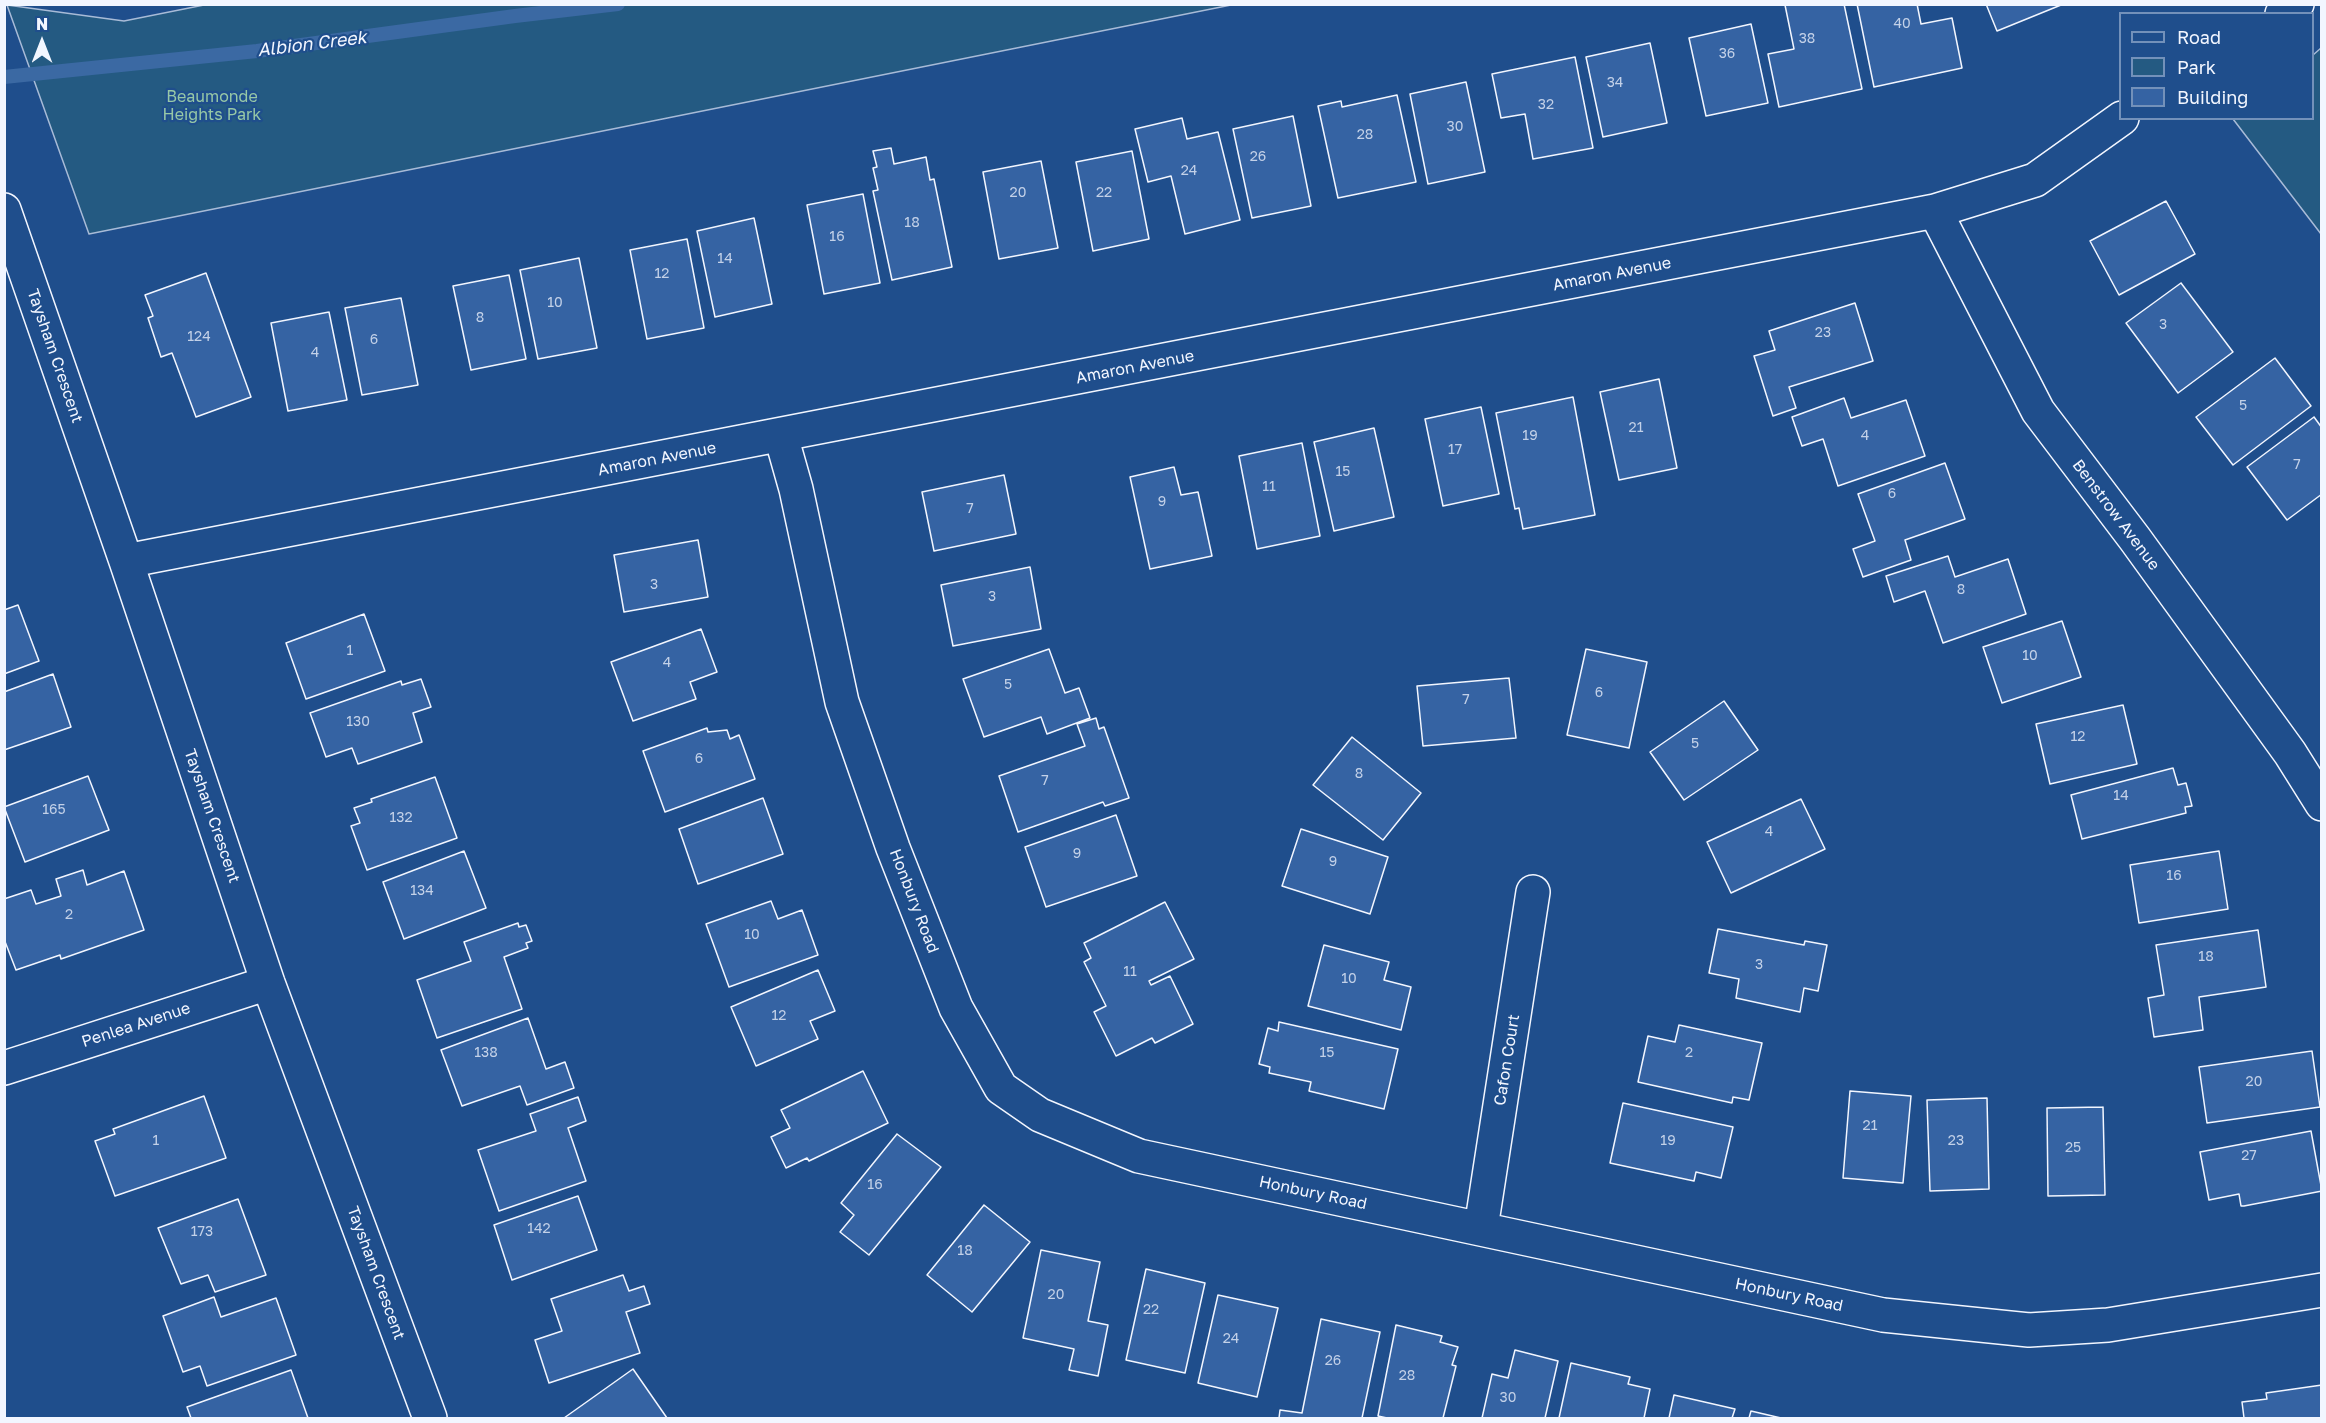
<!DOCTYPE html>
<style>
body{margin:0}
#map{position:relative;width:2326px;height:1423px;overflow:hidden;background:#1f4e8c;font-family:"Golos Text",sans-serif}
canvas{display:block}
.frame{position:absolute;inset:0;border:6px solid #f2f6ff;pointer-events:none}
.legend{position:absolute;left:2119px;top:12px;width:195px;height:108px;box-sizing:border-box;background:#1f4e8c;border:2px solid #7391ba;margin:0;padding:8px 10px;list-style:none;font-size:18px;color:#f2f6ff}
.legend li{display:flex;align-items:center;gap:12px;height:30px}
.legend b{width:30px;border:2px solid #7391ba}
.north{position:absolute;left:12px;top:12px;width:60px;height:60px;-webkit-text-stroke:4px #1f4e8c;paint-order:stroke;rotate:0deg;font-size:16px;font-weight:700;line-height:24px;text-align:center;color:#f2f6ff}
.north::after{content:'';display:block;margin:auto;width:21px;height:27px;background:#f2f6ff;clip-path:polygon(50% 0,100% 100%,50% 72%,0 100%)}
</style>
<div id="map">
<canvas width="2326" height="1423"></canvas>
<div class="frame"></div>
<ul class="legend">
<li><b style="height:8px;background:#1f4e8c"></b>Road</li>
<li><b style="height:16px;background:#245a82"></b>Park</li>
<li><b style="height:16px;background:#3563a3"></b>Building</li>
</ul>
<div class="north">N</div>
</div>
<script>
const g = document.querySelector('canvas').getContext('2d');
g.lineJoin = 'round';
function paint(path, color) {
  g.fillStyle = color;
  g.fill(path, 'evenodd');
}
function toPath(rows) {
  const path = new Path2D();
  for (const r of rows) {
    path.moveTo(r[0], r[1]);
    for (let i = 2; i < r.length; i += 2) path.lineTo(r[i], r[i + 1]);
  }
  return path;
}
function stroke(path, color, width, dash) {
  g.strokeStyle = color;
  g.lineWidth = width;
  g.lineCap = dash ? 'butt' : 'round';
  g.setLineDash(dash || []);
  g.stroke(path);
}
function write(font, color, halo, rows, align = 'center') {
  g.font = font + ' "Golos Text",sans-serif';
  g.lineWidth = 4.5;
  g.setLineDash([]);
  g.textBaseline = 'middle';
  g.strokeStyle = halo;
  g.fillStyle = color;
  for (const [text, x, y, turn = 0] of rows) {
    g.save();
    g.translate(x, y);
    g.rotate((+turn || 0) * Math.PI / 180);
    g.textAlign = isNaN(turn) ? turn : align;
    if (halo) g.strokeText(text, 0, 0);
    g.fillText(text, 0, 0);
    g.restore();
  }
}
const green = toPath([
 [204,5,204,4,1231,5,89,234,7,5,124,21,204,5],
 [2321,48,2321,234,2233,119,2312,118,2313,55,2321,48]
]);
paint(green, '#245a82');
stroke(green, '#a8bbd7', 1.5);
stroke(toPath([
 [4,77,257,51,515,16,618,4]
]), '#3b69a3', 14);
const building = toPath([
 [1844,4,1862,89,1779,107,1768,54,1794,49,1785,5,1844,4],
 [1857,4,1917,4,1921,24,1952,18,1962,68,1874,87,1857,4],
 [1986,4,2061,4,2061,5,1997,31,1986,4],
 [1751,24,1768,103,1706,116,1689,38,1751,24],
 [1650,43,1667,123,1603,137,1586,57,1650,43],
 [1575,57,1593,148,1533,159,1525,114,1501,118,1492,74,1575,57],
 [1466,82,1485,172,1428,184,1410,94,1466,82],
 [1397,95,1416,182,1338,198,1318,106,1341,101,1342,107,1397,95],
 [1293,116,1311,206,1252,218,1233,129,1293,116],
 [1182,118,1187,139,1218,132,1240,220,1185,234,1171,176,1148,182,1135,129,1182,118],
 [891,148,894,164,926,157,930,180,934,179,952,267,892,280,873,191,878,190,873,168,877,167,873,151,891,148],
 [1132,151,1149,239,1093,251,1076,162,1132,151],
 [1041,161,1058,248,999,259,983,172,1041,161],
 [863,194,880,283,824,294,807,205,863,194],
 [2166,201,2195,254,2119,295,2090,241,2166,201],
 [754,218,772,304,715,317,697,231,754,218],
 [687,239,704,328,647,339,630,250,687,239],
 [579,258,597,348,538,359,520,270,579,258],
 [206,273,251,397,196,417,172,353,161,357,148,318,153,316,145,295,206,273],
 [509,275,526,359,471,370,453,286,509,275],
 [2181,283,2233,352,2178,393,2126,323,2181,283],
 [401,298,418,385,362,395,345,308,401,298],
 [1855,303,1873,361,1789,387,1796,408,1773,416,1754,356,1775,350,1769,331,1855,303],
 [329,312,347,400,288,411,271,323,329,312],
 [2275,358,2311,406,2233,465,2196,417,2275,358],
 [1659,379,1677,468,1619,480,1600,392,1659,379],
 [1573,397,1595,515,1523,529,1519,508,1515,509,1496,413,1573,397],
 [1844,398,1851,418,1906,400,1925,456,1838,486,1823,439,1802,446,1792,417,1844,398],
 [1481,407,1499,494,1443,506,1425,419,1481,407],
 [2314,417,2322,428,2322,494,2287,520,2247,467,2314,417],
 [1374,428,1394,517,1334,531,1314,442,1374,428],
 [1302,443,1320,536,1257,549,1239,456,1302,443],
 [1945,463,1965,519,1905,540,1911,560,1863,577,1853,549,1875,541,1858,494,1945,463],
 [1174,467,1181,495,1198,492,1212,556,1150,569,1130,477,1174,467],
 [1004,475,1016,534,934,551,922,492,1004,475],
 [698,540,708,597,624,612,614,555,698,540],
 [1948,556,1955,577,2008,559,2026,614,1943,643,1925,591,1894,602,1886,576,1948,556],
 [1030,567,1041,629,953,646,941,585,1030,567],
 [18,605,39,661,4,674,4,610,18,605],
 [364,614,385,671,306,699,286,643,364,614],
 [2062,621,2081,677,2002,703,1983,647,2062,621],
 [701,629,717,672,690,682,696,699,633,721,611,662,701,629],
 [1049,649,1065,693,1079,688,1090,718,1047,734,1041,717,984,737,963,679,1049,649],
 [1586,649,1647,662,1629,748,1567,735,1586,649],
 [53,674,71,727,4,750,4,692,53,674],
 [1509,678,1516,738,1423,746,1417,686,1509,678],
 [421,679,431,707,413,713,422,742,358,764,352,748,326,757,310,713,401,681,402,685,421,679],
 [1724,701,1758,750,1684,800,1650,752,1724,701],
 [2123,705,2137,764,2050,784,2036,724,2123,705],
 [1096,718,1099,729,1104,727,1129,798,1105,806,1103,802,1018,832,999,776,1085,746,1077,724,1096,718],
 [707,728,708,732,727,730,730,739,739,735,755,779,665,812,643,751,707,728],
 [1352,737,1421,793,1383,840,1313,785,1352,737],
 [2173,768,2178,785,2186,783,2192,806,2185,807,2186,813,2082,839,2071,795,2173,768],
 [88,776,109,830,25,862,4,807,88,776],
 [435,777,457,838,367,870,351,826,360,823,354,808,372,802,371,799,435,777],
 [763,798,783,854,698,884,679,829,763,798],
 [1801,799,1825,849,1731,893,1707,842,1801,799],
 [1116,815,1137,876,1046,907,1025,847,1116,815],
 [1301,829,1388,857,1370,914,1282,886,1301,829],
 [464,851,486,908,404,939,383,882,464,851],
 [2219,851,2228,909,2139,923,2130,865,2219,851],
 [83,870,87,885,124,871,144,930,61,959,60,955,16,970,4,939,4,899,31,890,36,904,61,896,56,879,83,870],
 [771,901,778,919,802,910,818,955,729,987,706,924,771,901],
 [1165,902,1194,959,1149,981,1151,985,1170,976,1193,1024,1155,1043,1152,1038,1116,1056,1094,1012,1106,1006,1084,962,1091,958,1084,943,1165,902],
 [518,923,519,927,526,925,532,941,526,943,528,948,504,957,522,1009,437,1038,417,980,471,961,464,942,518,923],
 [1718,929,1804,945,1805,941,1827,945,1818,991,1804,988,1800,1012,1736,998,1739,979,1709,973,1718,929],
 [2258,930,2266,987,2199,997,2203,1030,2154,1037,2148,998,2164,995,2156,945,2258,930],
 [1324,945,1389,962,1384,980,1411,987,1401,1030,1308,1006,1324,945],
 [818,970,835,1011,810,1021,818,1039,756,1066,731,1007,818,970],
 [528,1018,546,1069,565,1062,574,1088,527,1105,520,1086,462,1106,441,1050,528,1018],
 [1279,1022,1398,1049,1384,1109,1309,1091,1311,1082,1269,1073,1270,1067,1259,1064,1268,1028,1278,1031,1279,1022],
 [1679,1025,1762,1043,1749,1100,1733,1097,1732,1103,1638,1082,1648,1036,1675,1042,1679,1025],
 [2312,1051,2320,1107,2207,1123,2199,1067,2312,1051],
 [863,1071,888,1123,809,1161,807,1158,786,1168,771,1137,790,1128,781,1110,863,1071],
 [1850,1091,1911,1096,1903,1183,1843,1178,1850,1091],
 [204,1096,226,1158,115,1196,95,1141,115,1134,113,1129,204,1096],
 [578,1097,586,1121,568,1128,586,1181,499,1211,478,1150,536,1131,530,1114,578,1097],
 [1987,1098,1989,1189,1930,1191,1927,1100,1987,1098],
 [1623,1103,1733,1127,1721,1178,1696,1172,1694,1181,1610,1163,1623,1103],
 [2103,1107,2105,1195,2048,1196,2047,1108,2103,1107],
 [2311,1131,2322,1191,2244,1206,2241,1206,2239,1194,2209,1200,2200,1152,2311,1131],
 [897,1134,941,1167,869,1255,840,1232,854,1215,841,1203,897,1134],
 [578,1196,597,1250,512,1280,494,1225,578,1196],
 [238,1199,266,1275,215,1292,208,1275,181,1284,158,1228,238,1199],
 [984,1205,1030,1242,972,1312,927,1275,984,1205],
 [1041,1250,1100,1262,1088,1321,1108,1325,1098,1376,1069,1370,1074,1349,1023,1338,1041,1250],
 [1146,1269,1205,1283,1185,1373,1126,1360,1146,1269],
 [623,1275,629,1291,644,1286,650,1304,626,1312,640,1353,549,1383,535,1340,562,1331,551,1299,623,1275],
 [1218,1295,1278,1308,1257,1397,1198,1383,1218,1295],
 [214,1297,221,1317,276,1298,296,1355,207,1386,200,1366,183,1372,163,1316,214,1297],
 [1321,1319,1380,1332,1362,1418,1279,1418,1280,1410,1302,1413,1321,1319],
 [1396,1325,1442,1336,1440,1342,1458,1347,1452,1365,1456,1366,1443,1418,1387,1418,1378,1416,1396,1325],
 [1515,1350,1558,1361,1545,1418,1482,1418,1492,1374,1508,1378,1515,1350],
 [1571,1363,1630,1377,1628,1384,1650,1389,1644,1418,1559,1418,1571,1363],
 [633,1369,667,1418,564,1418,633,1369],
 [291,1370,308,1418,191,1418,187,1407,291,1370],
 [2322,1385,2322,1418,2244,1418,2242,1402,2267,1399,2266,1393,2322,1385],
 [1674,1395,1735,1409,1732,1418,1669,1418,1674,1395],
 [1751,1411,1781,1418,1749,1418,1751,1411]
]);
paint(building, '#3563a3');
stroke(building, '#f2f6ff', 1.5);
const minor = toPath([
 [2282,14,2297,4],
 [4,210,126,561,268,983,430,1418],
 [1935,211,2038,411,2135,539,2290,753,2322,804],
 [781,436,796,489,842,702,893,848,956,1008,1001,1088,1040,1115,1139,1156,1883,1315,2029,1330,2108,1325,2322,1290],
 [126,561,1935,211,2035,180,2122,118],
 [4,1068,268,983],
 [1481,1228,1533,892]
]);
stroke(minor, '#f2f6ff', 36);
stroke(minor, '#1f4e8c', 33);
write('14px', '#c3d1e8', null, [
 ["40",1902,24],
 ["38",1807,39],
 ["36",1727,54],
 ["34",1615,83],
 ["32",1546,105],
 ["30",1455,127],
 ["28",1365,135],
 ["26",1258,157],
 ["24",1189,171],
 ["20",1018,193],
 ["22",1104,193],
 ["18",912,223],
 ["16",837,237],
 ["14",725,259],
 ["12",662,274],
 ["10",555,303],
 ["8",480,318],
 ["3",2163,325],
 ["23",1823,333],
 ["124",199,337],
 ["6",374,340],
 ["4",315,353],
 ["5",2243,406],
 ["21",1636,428],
 ["19",1530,436],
 ["4",1865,436],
 ["17",1455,450],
 ["7",2297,465],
 ["15",1343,472],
 ["11",1269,487],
 ["6",1892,494],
 ["9",1162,502],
 ["7",970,509],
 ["3",654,585],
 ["8",1961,590],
 ["3",992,597],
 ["1",350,651],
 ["10",2030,656],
 ["4",667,663],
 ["5",1008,685],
 ["6",1599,693],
 ["7",1466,700],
 ["130",358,722],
 ["12",2078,737],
 ["5",1695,744],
 ["6",699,759],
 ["8",1359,774],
 ["7",1045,781],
 ["14",2121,796],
 ["165",54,810],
 ["132",401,818],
 ["4",1769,832],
 ["9",1077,854],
 ["9",1333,862],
 ["16",2174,876],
 ["134",422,891],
 ["2",69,915],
 ["10",752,935],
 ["18",2206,957],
 ["3",1759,965],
 ["11",1130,972],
 ["10",1349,979],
 ["12",779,1016],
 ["138",486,1053],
 ["15",1327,1053],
 ["2",1689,1053],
 ["20",2254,1082],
 ["21",1870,1126],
 ["1",156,1141],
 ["19",1668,1141],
 ["23",1956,1141],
 ["25",2073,1148],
 ["27",2249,1156],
 ["16",875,1185],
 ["142",539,1229],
 ["173",202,1232],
 ["18",965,1251],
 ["20",1056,1295],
 ["22",1151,1310],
 ["24",1231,1339],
 ["26",1333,1361],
 ["28",1407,1376],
 ["30",1508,1398]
]);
write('16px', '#97c8a6', '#1f4e8c', [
 ["Beaumonde",212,97],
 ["Heights Park",212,115]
]);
write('16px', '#f2f6ff', '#1f4e8c', [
 ["Amaron Avenue",1612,274,-11],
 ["Taysham Crescent",55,356,71],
 ["Amaron Avenue",1135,367,-11],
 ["Amaron Avenue",657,459,-11],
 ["Benstrow Avenue",2116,515,53],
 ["Taysham Crescent",212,816,71],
 ["Honbury Road",914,901,69],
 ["Penlea Avenue",136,1025,-18],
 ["Cafon Court",1507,1060,-81],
 ["Honbury Road",1313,1193,12],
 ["Taysham Crescent",376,1273,70],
 ["Honbury Road",1789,1295,12]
]);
write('italic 18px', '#f2f6ff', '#1f4e8c', [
 ["Albion Creek",312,44,-7]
]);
</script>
